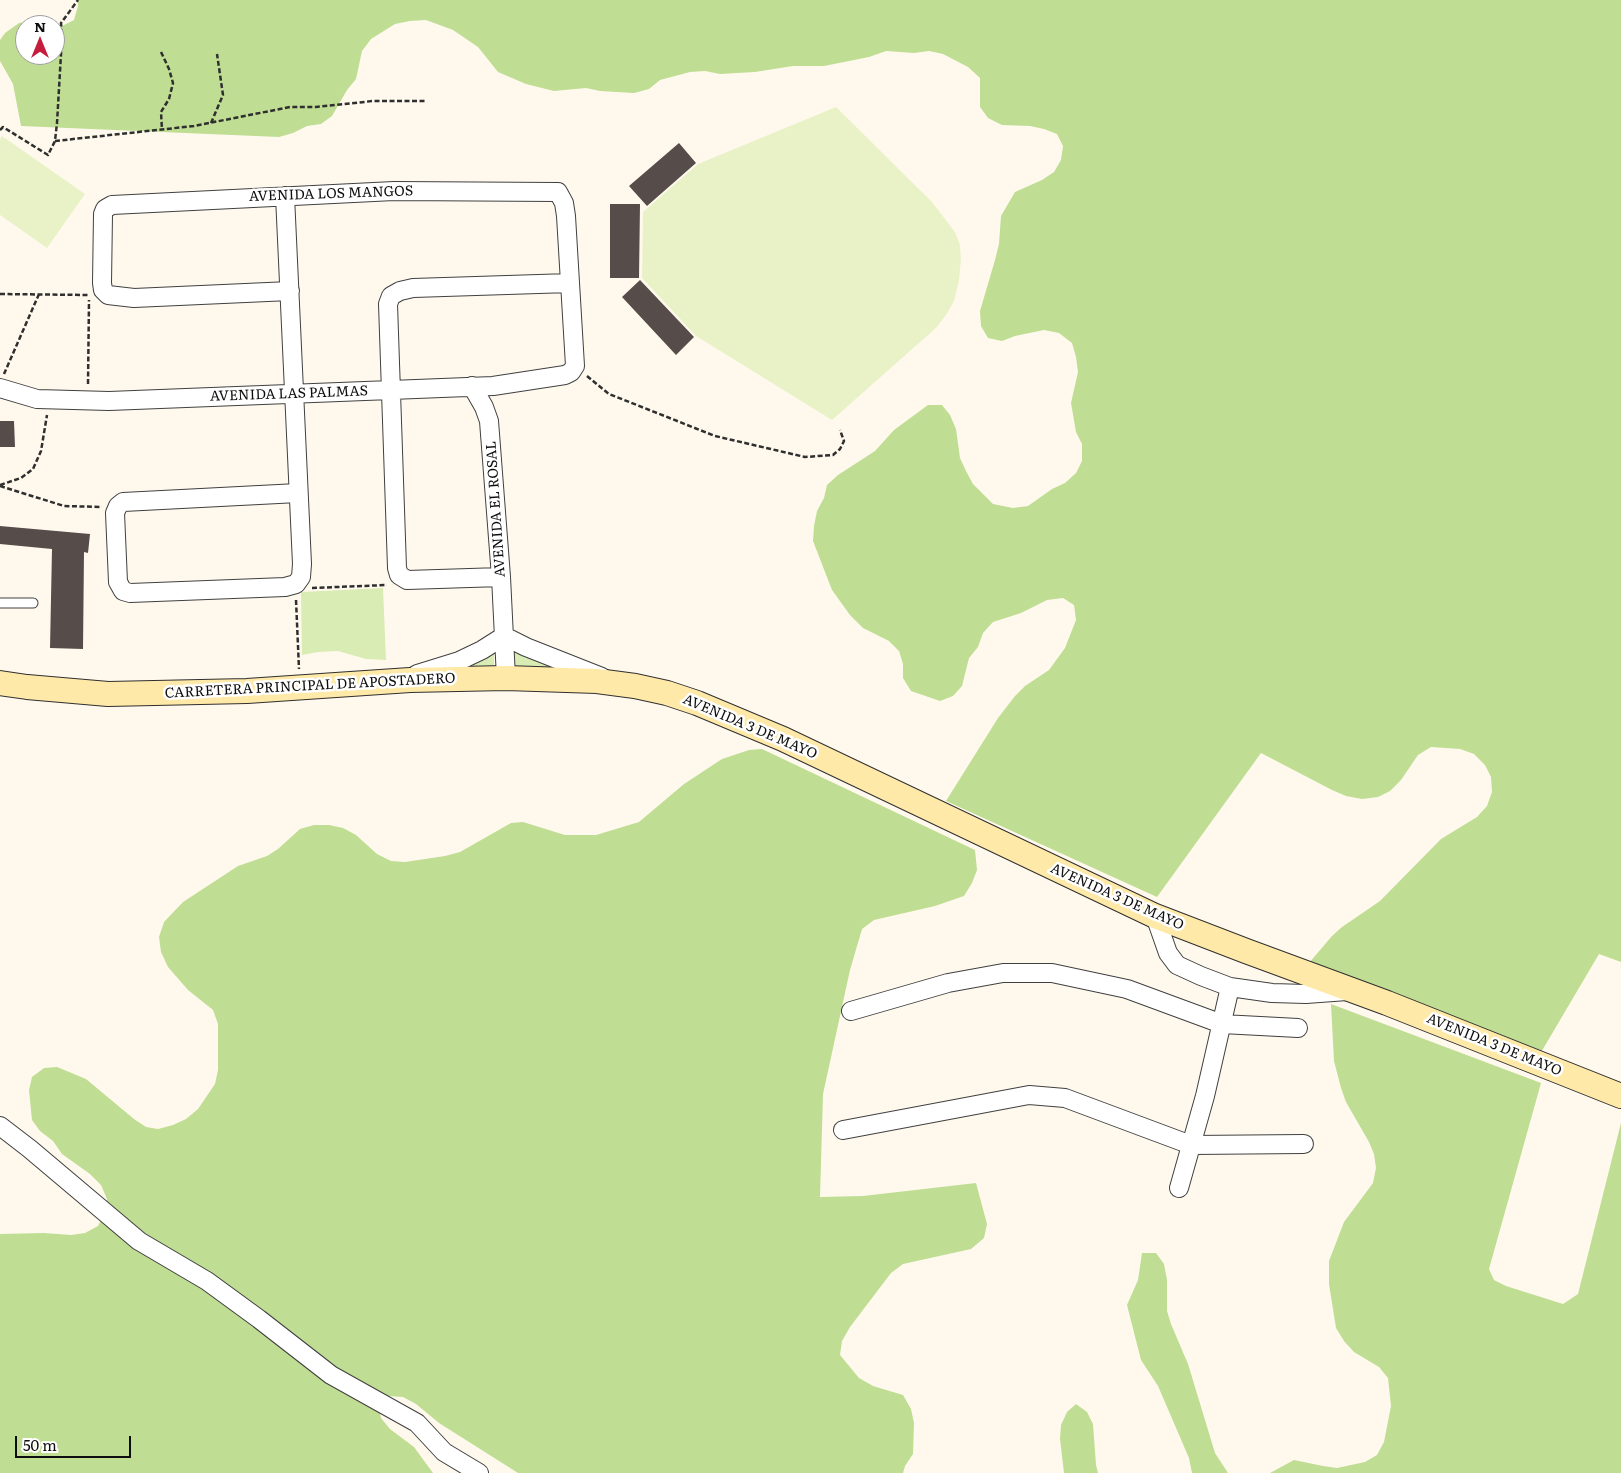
<!DOCTYPE html>
<style>
body{margin:0}
#map{position:relative;width:1621px;height:1473px;overflow:hidden;background:#fff9ed;font-family:Literata,serif}
canvas{display:block}
.north{position:absolute;left:15px;top:15px;width:50px;height:50px;box-sizing:border-box;background:#fff;border:1px solid #9e9e9e;border-radius:50%;rotate:0deg;font-size:14px;font-weight:700;line-height:20px;text-align:center;color:#0d0d0d}
.north::after{content:'';display:block;margin:auto;width:18px;height:22px;background:#c51d3d;clip-path:polygon(50% 0,100% 100%,50% 72%,0 100%)}
.scale{position:absolute;left:15px;top:1436px;width:116px;height:22px;box-sizing:border-box;border:2px solid #0d0d0d;border-top:0;padding-left:6px;font-size:15px;line-height:18px;white-space:nowrap;color:#0d0d0d;-webkit-text-stroke:4px #fff;paint-order:stroke}
</style>
<div id="map">
<canvas width="1621" height="1473"></canvas>
<div class="north">N</div>
<div class="scale">50 m</div>
</div>
<script>
const g = document.querySelector('canvas').getContext('2d');
g.lineJoin = 'round';
function paint(path, color) {
  g.fillStyle = color;
  g.fill(path, 'evenodd');
}
function toPath(rows) {
  const path = new Path2D();
  for (const r of rows) {
    path.moveTo(r[0], r[1]);
    for (let i = 2; i < r.length; i += 2) path.lineTo(r[i], r[i + 1]);
  }
  return path;
}
function stroke(path, color, width, dash) {
  g.strokeStyle = color;
  g.lineWidth = width;
  g.lineCap = dash ? 'butt' : 'round';
  g.setLineDash(dash || []);
  g.stroke(path);
}
function write(font, color, halo, rows, align = 'center') {
  g.font = font + ' Literata,serif';
  g.lineWidth = 5;
  g.setLineDash([]);
  g.textBaseline = 'middle';
  g.strokeStyle = halo;
  g.fillStyle = color;
  for (const [text, x, y, turn = 0] of rows) {
    g.save();
    g.translate(x, y);
    g.rotate((+turn || 0) * Math.PI / 180);
    g.textAlign = isNaN(turn) ? turn : align;
    if (halo) g.strokeText(text, 0, 0);
    g.fillText(text, 0, 0);
    g.restore();
  }
}
paint(toPath([
 [383,588,386,660,366,659,338,651,318,652,302,655,301,592],
 [494,649,494,670,454,671],
 [513,649,568,670,513,669]
]), '#d9ecb4');
paint(toPath([
 [78,0,1621,0,1621,962,1599,954,1540,1054,1309,963,1332,936,1342,927,1380,901,1441,839,1477,817,1487,806,1492,792,1491,777,1485,765,1474,754,1460,749,1431,747,1418,755,1401,780,1390,791,1378,797,1362,799,1346,796,1332,790,1261,753,1157,897,946,801,998,718,1015,696,1025,686,1049,670,1065,648,1076,620,1074,605,1063,598,1047,600,1021,613,993,622,983,633,978,647,969,658,962,686,953,696,940,701,911,691,903,678,903,664,899,651,889,641,863,628,850,615,832,590,813,541,814,526,817,511,824,498,827,485,838,475,875,451,894,430,928,405,942,405,950,415,956,429,960,458,966,471,973,484,993,504,1013,508,1028,506,1052,489,1065,483,1076,473,1082,461,1082,444,1076,432,1071,403,1078,372,1076,357,1072,343,1059,333,1044,330,1015,336,1002,341,988,338,981,326,980,311,995,260,999,244,1001,216,1015,192,1042,180,1054,172,1061,160,1063,146,1057,134,1044,129,1030,126,1002,125,988,118,980,107,980,78,968,67,943,54,929,51,914,53,886,51,869,57,824,66,793,66,755,72,720,74,705,71,690,72,660,80,649,89,634,93,600,91,586,88,554,91,526,84,498,72,478,47,453,30,426,20,410,21,395,24,371,39,362,51,356,79,347,90,332,116,321,124,307,126,293,133,279,137,21,126,13,84,0,61,0,40,5,33,19,23,33,21,62,26,74,20,78,6],
 [25,25,55,25,55,55,25,55],
 [762,749,975,850,977,870,972,883,964,896,935,906,874,920,862,929,850,970,823,1094,820,1197,863,1196,976,1183,987,1224,984,1238,971,1249,903,1264,891,1273,850,1327,842,1341,840,1355,859,1378,873,1386,903,1395,911,1409,914,1423,913,1454,905,1466,903,1473,518,1473,439,1423,416,1404,403,1397,389,1396,378,1404,381,1418,390,1429,414,1447,433,1473,0,1473,0,1234,44,1233,71,1235,85,1233,98,1226,105,1213,107,1199,101,1185,90,1174,62,1154,53,1141,40,1131,32,1120,29,1090,32,1077,44,1068,57,1067,86,1079,134,1119,146,1127,158,1129,173,1125,186,1119,198,1109,215,1084,218,1070,218,1024,213,1010,188,990,168,967,161,952,159,937,164,922,183,902,238,866,267,856,278,849,300,829,314,825,329,825,343,828,356,835,377,854,391,861,405,862,445,856,460,852,511,823,523,822,565,835,596,835,639,822,684,784,722,759,749,750],
 [1331,1004,1541,1083,1489,1269,1494,1280,1506,1286,1563,1304,1578,1294,1621,1123,1621,1473,1270,1473,1294,1460,1323,1466,1337,1468,1365,1462,1377,1455,1384,1442,1391,1406,1388,1378,1379,1367,1354,1352,1344,1341,1336,1328,1329,1284,1329,1261,1344,1222,1373,1183,1376,1168,1374,1154,1369,1142,1346,1102,1341,1088,1334,1061],
 [1142,1253,1156,1253,1164,1264,1167,1280,1167,1311,1171,1324,1188,1364,1215,1453,1228,1473,1192,1473,1189,1458,1158,1386,1141,1360,1127,1305,1138,1280],
 [1076,1404,1087,1412,1093,1424,1096,1465,1098,1473,1064,1473,1060,1439,1061,1425,1067,1412]
]), '#bfdd93');
paint(toPath([
 [836,107,932,202,955,232,960,245,961,259,959,280,954,301,946,315,936,328,832,420,696,336,642,278,643,212,698,164],
 [2,136,85,194,47,248,0,215,0,139]
]), '#e9f2c7');
paint(toPath([
 [679,143,696,163,647,206,629,186],
 [610,204,640,204,639,278,610,278],
 [640,280,694,337,676,355,622,297],
 [0,421,14,421,15,447,0,447],
 [0,526,90,534,88,553,84,552,83,649,50,648,52,549,0,544]
]), '#564c49');
const lane = toPath([
 [0,603,33,603]
]);
const street = toPath([
 [285,196,302,564,301,577,296,584,285,587,130,593,123,591,118,582,115,513,118,506,123,502,298,493],
 [472,386,484,407,489,421,501,577,506,678],
 [0,388,37,399,109,401,493,386,565,375,571,372,575,366,566,216,564,203,558,192,394,191,112,205,105,209,103,214,102,283,103,290,108,295,134,298,290,291],
 [501,577,407,580,399,575,397,568,388,304,391,296,400,291,413,288,570,283],
 [417,674,459,661,482,650,504,636,526,647,602,677],
 [1155,916,1168,953,1177,965,1201,976,1230,987,1272,993,1306,994,1347,991],
 [851,1011,948,983,1003,973,1052,973,1127,989,1222,1024,1298,1028],
 [0,1126,30,1149,139,1241,207,1281,259,1319,331,1375,417,1423,444,1452,479,1473],
 [843,1130,1029,1095,1065,1098,1191,1145,1304,1144],
 [1179,1188,1205,1096,1230,987]
]);
const secondary = toPath([
 [0,683,27,687,108,694,247,691,410,680,506,678,597,681,635,686,667,693,697,703,783,739,1155,916,1246,951,1387,1003,1621,1096]
]);
stroke(lane, '#404040', 11);
stroke(street, '#404040', 20);
stroke(secondary, '#2f2f2f', 26);
stroke(toPath([
 [161,52,169,69,173,83,169,99,161,112,162,130],
 [211,123,223,95,217,54],
 [0,130,3,127,48,155,55,141,57,123,62,37,61,23,78,0],
 [55,141,194,126,290,107,316,107,373,101,426,101],
 [0,294,88,295],
 [4,374,39,294],
 [587,376,609,394,715,436,805,457,833,455,840,449,844,441,840,430],
 [88,384,89,300],
 [0,485,21,478,33,469,41,451,47,415],
 [0,486,64,506,102,507],
 [312,588,387,585],
 [296,600,299,669]
]), '#2f2f2f', 2.5, [5, 2.5]);
stroke(lane, '#fff', 9);
stroke(street, '#fff', 18);
stroke(secondary, '#ffe9a8', 24);
write('14px', '#0d0d0d', '#fff', [
 ["AVENIDA LOS MANGOS",331,194,-2],
 ["AVENIDA LAS PALMAS",289,394,-2],
 ["AVENIDA EL ROSAL",496,509,-94],
 ["CARRETERA PRINCIPAL DE APOSTADERO",310,686,-3],
 ["AVENIDA 3 DE MAYO",750,727,23],
 ["AVENIDA 3 DE MAYO",1117,897,24],
 ["AVENIDA 3 DE MAYO",1494,1045,22]
]);
</script>
